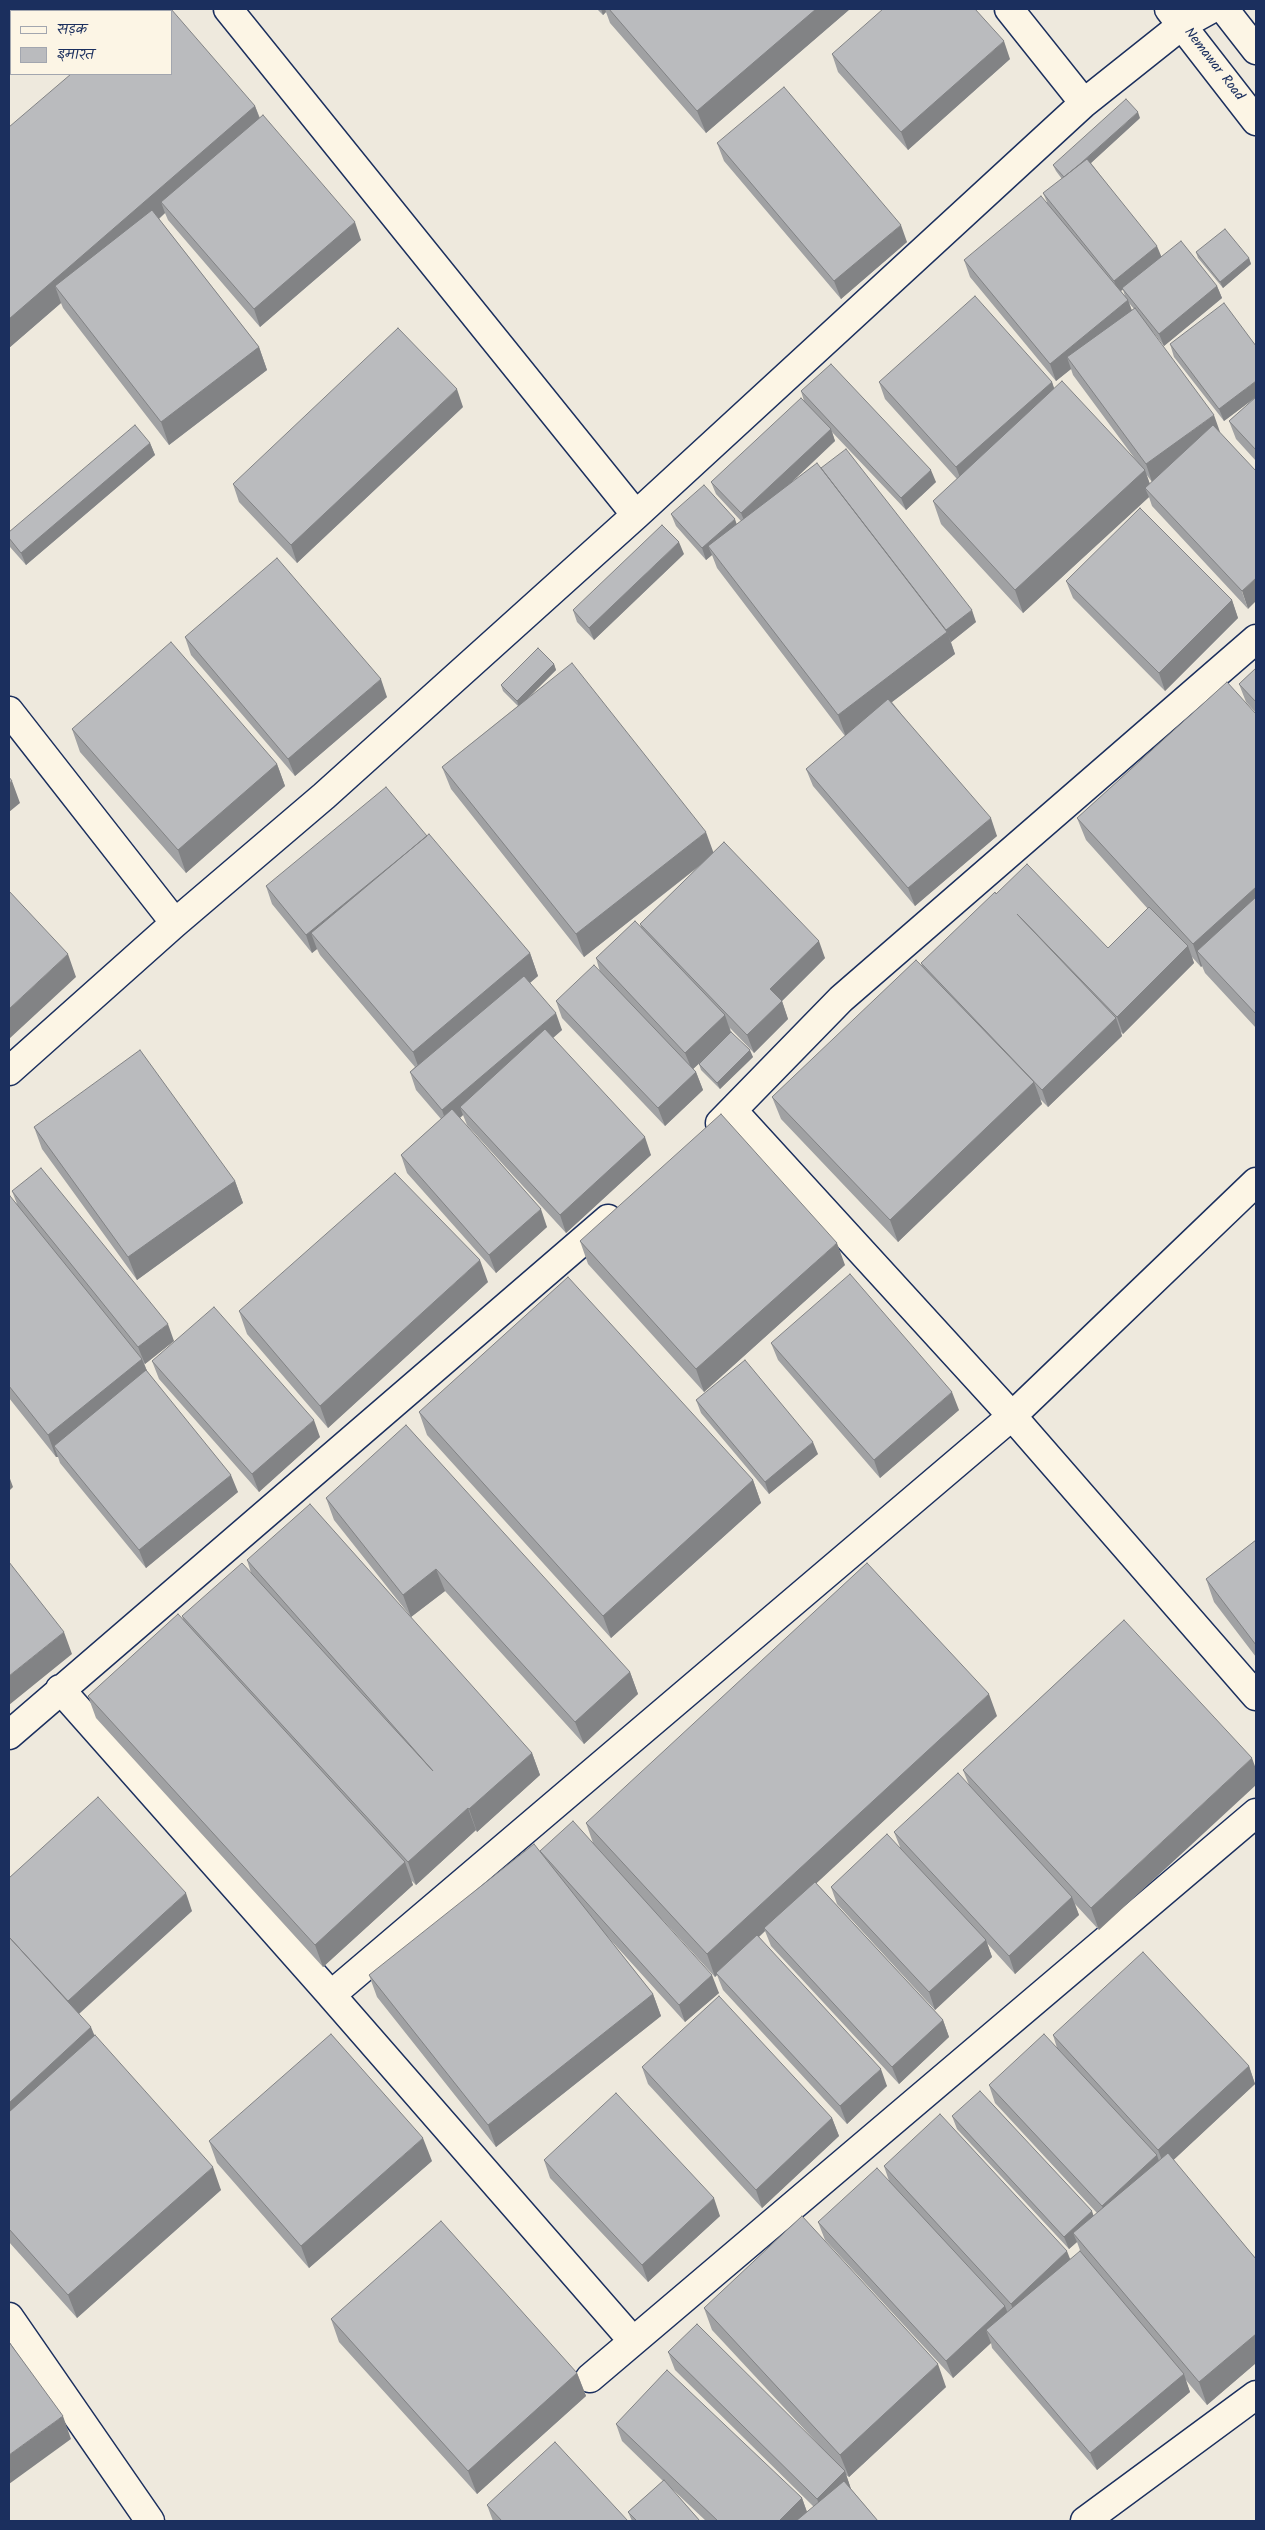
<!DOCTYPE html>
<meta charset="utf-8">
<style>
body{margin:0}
#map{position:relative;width:1265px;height:2530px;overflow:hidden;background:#eee9dd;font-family:Kalam,"Playpen Sans Deva",sans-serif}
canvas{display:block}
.frame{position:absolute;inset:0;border:10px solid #1b2f5e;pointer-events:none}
.legend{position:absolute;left:10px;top:10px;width:162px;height:65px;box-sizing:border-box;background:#fcf5e5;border:1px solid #a2a6af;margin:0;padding:6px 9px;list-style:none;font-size:15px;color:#1b2f5e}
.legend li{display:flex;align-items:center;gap:10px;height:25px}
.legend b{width:25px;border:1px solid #a2a6af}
</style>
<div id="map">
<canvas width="1265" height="2530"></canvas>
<div class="frame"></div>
<ul class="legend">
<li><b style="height:6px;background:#fcf5e5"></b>सड़क</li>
<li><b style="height:14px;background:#babbbe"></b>इमारत</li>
</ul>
</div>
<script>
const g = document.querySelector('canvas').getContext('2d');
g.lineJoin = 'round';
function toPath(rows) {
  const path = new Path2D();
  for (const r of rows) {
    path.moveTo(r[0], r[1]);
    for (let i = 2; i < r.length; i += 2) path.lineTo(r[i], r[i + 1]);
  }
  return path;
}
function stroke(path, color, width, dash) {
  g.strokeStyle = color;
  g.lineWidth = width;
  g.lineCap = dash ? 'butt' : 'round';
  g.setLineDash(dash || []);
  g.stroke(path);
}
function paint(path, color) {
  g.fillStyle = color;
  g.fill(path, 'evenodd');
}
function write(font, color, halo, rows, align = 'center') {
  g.font = font + ' Kalam,sans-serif';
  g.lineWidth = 5;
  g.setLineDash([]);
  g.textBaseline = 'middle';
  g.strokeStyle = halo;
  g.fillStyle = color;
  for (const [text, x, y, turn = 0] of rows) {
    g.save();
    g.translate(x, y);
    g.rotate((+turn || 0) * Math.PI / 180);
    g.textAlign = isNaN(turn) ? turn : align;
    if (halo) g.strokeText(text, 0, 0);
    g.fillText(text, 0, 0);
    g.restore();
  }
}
const minor = toPath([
 [228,9,636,515],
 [1009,9,1084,103],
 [52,11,55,9],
 [9,51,11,48],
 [9,711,175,923,9,1071],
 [175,923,324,796,636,515,1084,103,1182,25,1211,9],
 [720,1123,841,999,1256,639],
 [1256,1182,1012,1416,1256,1696],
 [60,1689,331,1995,1012,1416,733,1111],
 [9,1735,608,1219],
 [331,1995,633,2341],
 [9,2317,150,2521],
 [590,2378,1256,1813],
 [1085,2521,1256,2395]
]);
const highway = toPath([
 [1169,9,1256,121],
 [1224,9,1256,50]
]);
stroke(minor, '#1b2f5e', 31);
stroke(highway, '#1b2f5e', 31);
stroke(minor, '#fcf5e5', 28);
stroke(highway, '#fcf5e5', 28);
paint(toPath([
 [27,9,45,9,42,11,29,11],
 [597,9,850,9,706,133,610,23,606,12,603,15],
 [832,54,1010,59,908,150,838,72],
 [255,106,260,118,361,240,260,327,168,220,165,213,159,219,259,347,267,370,169,445,63,308,61,303,9,348,9,127],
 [1140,118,1091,163,1161,256,1217,286,1222,298,1164,346,1153,332,1248,609,1152,506,1149,497,1023,613,941,524,933,501,957,479,885,399,879,382,1052,382,1054,389,1138,463,1073,375,1071,369,1056,381,970,277,964,260,1047,202,1043,193,1062,179,1056,171,1053,165],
 [1123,290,1125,296,1121,291],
 [1129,303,1134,309,1132,310],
 [1146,474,1152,482,1150,484],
 [717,143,907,242,841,299,724,161],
 [1196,252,1249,258,1251,264,1223,288,1198,258],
 [1170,344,1256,397,1224,421,1174,357],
 [801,391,936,482,906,510,832,432,835,441,792,482,821,468,976,622,951,642,955,654,892,702,997,836,915,906,813,786,806,769,845,736,717,568,712,555,706,560,676,526,671,514,737,524,741,521,716,494,711,482,804,401],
 [1256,397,1256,461,1236,439,1229,421],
 [463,407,297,563,239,502,233,484],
 [150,443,155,455,26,565,10,547,9,543,9,532],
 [684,554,594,640,577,622,573,610],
 [1066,581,1232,600,1238,618,1165,691,1073,598],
 [185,637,387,697,295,776,191,655],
 [554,664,556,670,525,701,713,852,825,958,782,1001,788,1019,754,1053,730,1028,731,1032,753,1057,720,1089,701,1070,699,1064,703,1060,693,1069,696,1072,703,1090,665,1126,562,1018,556,1001,600,972,596,958,641,927,640,924,702,864,584,957,451,789,442,767,518,706,503,691,501,685],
 [1256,668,1256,713,1246,702,1239,684],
 [1256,714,1256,1028,1205,973,1202,966,1201,967,1192,957,1194,963,1123,1034,1121,1032,1122,1036,1048,1107,1040,1099,1042,1104,898,1242,781,1119,772,1097,921,965,996,894,1108,948,1148,909,1086,840,1077,818],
 [72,729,277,764,285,786,186,873,80,752],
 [427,836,530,953,538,976,530,983,562,1030,553,1038,651,1155,566,1233,467,1125,463,1115,460,1118,547,1227,496,1273,407,1173,401,1155,441,1119,416,1090,410,1072,415,1067,320,955,317,949,312,953,272,904,266,886],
 [34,1127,235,1181,243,1203,137,1280,42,1149],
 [12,1191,174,1341,145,1364,144,1363,147,1371,238,1492,146,1568,60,1463,58,1457,56,1457,9,1398,9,1197,17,1204],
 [580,1241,845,1265,704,1392,588,1264],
 [488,1282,328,1428,247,1334,239,1311],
 [771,1343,959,1410,880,1478,778,1360],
 [152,1361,320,1437,259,1492,159,1379],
 [696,1400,818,1454,769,1494,701,1413],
 [419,1412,753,1480,761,1503,611,1638,427,1435],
 [326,1498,630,1672,638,1694,584,1744,445,1591,411,1617,334,1520],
 [1256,1540,1256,1657,1214,1602,1206,1579],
 [247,1560,532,1753,540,1775,477,1832,476,1830,416,1885,411,1880,413,1885,323,1967,96,1718,88,1696,183,1619,182,1616,251,1573],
 [1124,1620,1099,1930,1075,1904,1079,1915,1015,1974,987,1943,992,1957,935,2010,837,1904,831,1887,900,1847,894,1832,969,1785,963,1770],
 [997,1716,816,1883,943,2020,949,2037,899,2084,771,1946,765,1931,759,1937,887,2086,847,2124,723,1990,717,1975,715,1977,661,1918,719,1993,685,2022,607,1936,653,1994,661,2016,496,2147,377,1997,369,1975,540,1852,593,1843,586,1823],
 [9,1878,192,1911,79,2014,95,2036,221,2190,77,2318,9,2242],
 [1053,2035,1249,2066,1255,2084,1173,2160,1256,2259,1256,2363,1207,2405,1185,2379,1190,2392,1097,2470,992,2348,991,2343,953,2378,825,2240,818,2222,889,2181,884,2166,1070,2259,1081,2253,1077,2242,1069,2249,957,2129,952,2116,1094,2216,1097,2213,995,2103,989,2085,1057,2048],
 [642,2067,832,2118,839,2136,762,2208,648,2084],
 [209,2141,432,2161,309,2268,217,2163],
 [544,2160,720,2216,648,2282,550,2178],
 [704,2308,946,2387,849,2477,846,2475,851,2489,878,2521,706,2521,669,2486,700,2521,632,2521,628,2512,663,2481,622,2441,616,2424,802,2498,807,2512,814,2507,675,2370,668,2352,819,2445,712,2330],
 [331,2319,577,2373,586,2396,477,2494,339,2342],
 [487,2505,628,2521,493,2521]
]), '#a0a1a3');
paint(toPath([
 [32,9,45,9,42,11,33,11],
 [601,9,605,9,606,12,603,15],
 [816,9,850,9,706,133,697,111],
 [1004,41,1010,59,908,150,901,132],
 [255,106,263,128,161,202,165,213,66,299,55,286,61,303,9,348,9,319],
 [1138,112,1140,118,1068,184,1065,178],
 [355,222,361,240,260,327,254,309],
 [901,225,907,242,841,299,834,281],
 [1157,246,1162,258,1118,293,1114,281],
 [1249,258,1251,264,1223,288,1220,282],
 [1217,286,1222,298,1164,346,1159,334],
 [1128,300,1134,317,1067,357,1071,369,1056,381,1050,364],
 [259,347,267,370,169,445,161,422],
 [1256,381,1256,397,1224,421,1219,409],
 [1052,382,1058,399,963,485,956,467],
 [457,389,463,407,297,563,291,545],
 [1214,415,1220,432,1152,482,1146,464],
 [831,429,835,441,746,525,741,513],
 [150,443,155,455,26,565,21,553],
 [931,470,936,482,906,510,901,498],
 [1145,470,1153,493,1145,488,1149,497,1023,613,1015,590],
 [735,519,739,531,708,546,712,555,706,560,702,548],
 [679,542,684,554,594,640,589,628],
 [1256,578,1256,601,1248,609,1242,591],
 [1232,600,1238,618,1165,691,1159,673],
 [972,610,976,622,951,642,946,630],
 [947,632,955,654,846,737,838,715],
 [554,664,556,670,519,707,517,701],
 [381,679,387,697,295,776,288,759],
 [277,764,285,786,186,873,178,850],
 [12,781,20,803,9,812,9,783],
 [991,818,997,836,915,906,908,888],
 [706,832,714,854,584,957,576,934],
 [427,836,311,933,317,949,312,953,306,935],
 [1256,887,1256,917,1197,951,1202,966,1201,967,1193,944],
 [819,941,825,958,776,1007,770,989],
 [1188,946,1194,963,1123,1034,1117,1017],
 [530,953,538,976,421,1074,413,1052],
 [68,954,76,977,9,1039,9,1009],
 [782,1001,788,1019,754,1053,747,1035],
 [556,1013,562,1030,466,1113,460,1107,463,1115,448,1128,442,1110],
 [725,1015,731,1033,692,1070,685,1053],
 [1116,1018,1122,1036,1048,1107,1042,1090],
 [750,1050,753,1057,720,1089,717,1083],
 [696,1072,703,1090,665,1126,658,1108],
 [1034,1082,1042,1104,898,1242,890,1220],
 [645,1137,651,1155,566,1233,560,1215],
 [235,1181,243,1203,137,1280,128,1257],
 [541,1209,547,1227,496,1273,489,1255],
 [837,1243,845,1265,704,1392,696,1369],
 [480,1260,488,1282,328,1428,320,1406],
 [168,1324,174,1341,145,1364,138,1347],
 [142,1359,151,1381,54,1446,58,1457,56,1457,48,1435],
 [952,1392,959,1410,880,1478,874,1460],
 [314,1420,320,1437,259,1492,252,1474],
 [813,1442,818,1454,769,1494,765,1482],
 [231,1475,238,1492,146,1568,139,1550],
 [9,1476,13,1487,9,1491],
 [753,1480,761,1503,611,1638,603,1616],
 [436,1569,445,1591,411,1617,403,1595],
 [64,1632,72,1654,9,1705,9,1676],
 [630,1672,638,1694,584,1744,575,1722],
 [989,1694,997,1716,766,1930,764,1928,765,1931,718,1974,716,1973,717,1975,715,1977,707,1954],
 [532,1753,540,1775,477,1832,469,1809],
 [1252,1758,1256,1769,1256,1785,1099,1930,1091,1908],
 [468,1808,476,1830,416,1885,408,1862],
 [405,1862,413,1885,323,1967,315,1945],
 [186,1893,192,1911,73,2019,67,2002],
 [1072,1897,1079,1915,1015,1974,1009,1956],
 [986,1940,992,1957,935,2010,929,1992],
 [712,1975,719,1993,685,2022,679,2005],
 [653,1994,661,2016,496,2147,488,2125],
 [943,2020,949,2037,899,2084,892,2067],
 [91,2027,100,2049,9,2133,9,2103],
 [1249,2066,1255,2084,1165,2168,1158,2150],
 [881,2069,887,2086,847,2124,840,2106],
 [832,2118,839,2136,762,2208,756,2190],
 [423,2138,432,2161,309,2268,301,2246],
 [1157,2155,1163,2173,1108,2224,1102,2206],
 [213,2167,221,2190,77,2318,68,2295],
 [714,2198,720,2216,648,2282,642,2265],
 [1092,2211,1096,2223,1073,2233,1077,2242,1069,2249,1064,2237],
 [1067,2251,1074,2269,1017,2321,1011,2304],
 [1005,2306,1012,2324,986,2330,991,2343,953,2378,946,2361],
 [1256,2334,1256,2363,1207,2405,1199,2382],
 [938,2364,946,2387,849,2477,840,2455],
 [577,2373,586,2396,477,2494,468,2471],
 [1184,2374,1190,2392,1097,2470,1090,2453],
 [63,2416,71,2439,9,2484,9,2455],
 [845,2471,851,2489,824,2517,817,2499],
 [802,2498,808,2515,802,2521,779,2521]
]), '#828385');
const building = toPath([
 [146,9,171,9,255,106,9,319,9,127,71,74,171,74,171,11,143,11,146,9],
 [609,9,816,9,697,111,609,9],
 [883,9,975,9,1004,41,901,132,832,54,883,9],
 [784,87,901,225,834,281,717,143,784,87],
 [1126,99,1138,112,1081,163,1064,177,1053,165,1126,99],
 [263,115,355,222,254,309,161,202,263,115],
 [1087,159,1157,246,1114,281,1043,193,1087,159],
 [1041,196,1128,300,1050,364,964,260,1041,196],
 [152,210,259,347,161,422,55,286,152,210],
 [1225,229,1249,258,1220,282,1196,252,1225,229],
 [1181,241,1217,286,1159,334,1122,288,1181,241],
 [975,296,1052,382,956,467,879,382,975,296],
 [1224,303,1256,346,1256,381,1219,409,1170,344,1224,303],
 [1135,308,1214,415,1146,464,1067,357,1135,308],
 [398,328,457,389,291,545,233,484,398,328],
 [831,364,931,470,901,498,801,391,831,364],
 [1062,381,1145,470,1015,590,933,501,1062,381],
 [1256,397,1256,450,1229,421,1256,397],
 [801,398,831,429,741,513,711,482,801,398],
 [135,425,150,443,21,553,9,538,9,532,135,425],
 [1213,425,1256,471,1256,578,1242,591,1145,488,1213,425],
 [846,449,972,610,946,630,821,468,846,449],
 [817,463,947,632,838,715,708,546,817,463],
 [704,485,735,519,702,548,671,514,704,485],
 [1140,508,1232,600,1159,673,1066,581,1140,508],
 [662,525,679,542,589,628,573,610,662,525],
 [277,558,381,679,288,759,185,637,277,558],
 [171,642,277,764,178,850,72,729,171,642],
 [538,648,554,664,517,701,501,685,538,648],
 [572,663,706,832,576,934,442,767,572,663],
 [1256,668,1256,702,1239,684,1256,668],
 [1227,682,1256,714,1256,887,1193,944,1077,818,1227,682],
 [888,699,991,818,908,888,806,769,888,699],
 [9,777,12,781,9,783,9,777],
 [386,787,427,836,306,935,266,886,386,787],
 [429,834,530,953,413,1052,311,933,429,834],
 [724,842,819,941,770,989,782,1001,747,1035,640,924,724,842],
 [1027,864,1108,948,1149,907,1188,946,1117,1017,1017,914,1116,1018,1042,1090,921,963,995,892,996,894,1027,864],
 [9,891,68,954,9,1009,9,891],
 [1256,897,1256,1014,1197,951,1256,897],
 [635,921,725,1015,685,1053,596,958,635,921],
 [916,960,1034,1082,890,1220,772,1097,916,960],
 [594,965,696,1072,658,1108,556,1001,594,965],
 [524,976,556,1013,442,1110,410,1072,524,976],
 [545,1029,645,1137,560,1215,460,1107,545,1029],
 [731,1032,750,1050,717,1083,699,1064,731,1032],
 [140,1050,235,1181,128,1257,34,1127,140,1050],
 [452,1109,541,1209,489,1255,401,1155,452,1109],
 [721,1114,837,1243,696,1369,580,1241,721,1114],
 [41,1168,168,1324,138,1347,12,1191,41,1168],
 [395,1173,480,1260,320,1406,239,1311,395,1173],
 [10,1196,142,1359,48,1435,9,1386,9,1197,10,1196],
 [850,1274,952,1392,874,1460,771,1343,850,1274],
 [568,1277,753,1480,603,1616,419,1412,568,1277],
 [214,1307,314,1420,252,1474,152,1361,214,1307],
 [745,1360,813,1442,765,1482,696,1400,745,1360],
 [146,1370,231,1475,139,1550,54,1446,146,1370],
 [406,1425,630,1672,575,1722,436,1569,403,1595,326,1498,406,1425],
 [310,1504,532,1753,469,1809,468,1808,408,1862,182,1616,242,1563,433,1771,247,1560,310,1504],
 [1256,1540,1256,1645,1206,1579,1256,1540],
 [9,1562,64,1632,9,1676,9,1562],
 [867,1563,989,1694,707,1954,586,1823,867,1563],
 [178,1614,405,1862,315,1945,88,1696,178,1614],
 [1124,1620,1252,1758,1091,1908,963,1770,1124,1620],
 [958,1773,1072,1897,1009,1956,894,1832,958,1773],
 [98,1797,186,1893,68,2001,9,1937,9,1878,98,1797],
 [573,1821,712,1975,679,2005,540,1851,573,1821],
 [887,1834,986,1940,929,1992,831,1887,887,1834],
 [534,1844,653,1994,488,2125,369,1975,534,1844],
 [815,1882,943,2020,892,2067,764,1928,815,1882],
 [757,1935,881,2069,840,2106,716,1973,757,1935],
 [9,1937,91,2027,9,2103,9,1937],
 [1143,1952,1249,2066,1158,2150,1053,2035,1143,1952],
 [719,1996,832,2118,756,2190,642,2067,719,1996],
 [331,2034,423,2138,301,2246,209,2141,331,2034],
 [1044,2034,1157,2155,1102,2206,989,2085,1044,2034],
 [95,2035,213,2167,68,2295,9,2229,9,2112,95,2035],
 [980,2091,1092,2211,1064,2237,952,2116,980,2091],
 [616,2093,714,2198,642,2265,544,2160,616,2093],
 [940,2114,1067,2251,1011,2304,884,2166,940,2114],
 [1168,2153,1256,2259,1256,2334,1199,2382,1073,2233,1168,2153],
 [877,2168,1005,2306,946,2361,818,2222,877,2168],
 [802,2216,938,2364,840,2455,704,2308,802,2216],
 [441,2221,577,2373,468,2471,331,2319,441,2221],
 [1080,2251,1184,2374,1090,2453,986,2330,1080,2251],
 [697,2324,845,2471,817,2499,668,2352,697,2324],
 [9,2342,63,2416,9,2455,9,2342],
 [667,2370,802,2498,779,2521,718,2521,616,2424,667,2370],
 [555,2442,628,2521,502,2521,487,2505,555,2442],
 [664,2480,700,2521,637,2521,628,2512,664,2480],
 [844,2481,878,2521,796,2521,844,2481]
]);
paint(building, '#babbbe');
stroke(building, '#828385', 1);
write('14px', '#1b2f5e', '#fcf5e5', [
 ["Nemawar Road",1213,65,52]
]);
</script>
